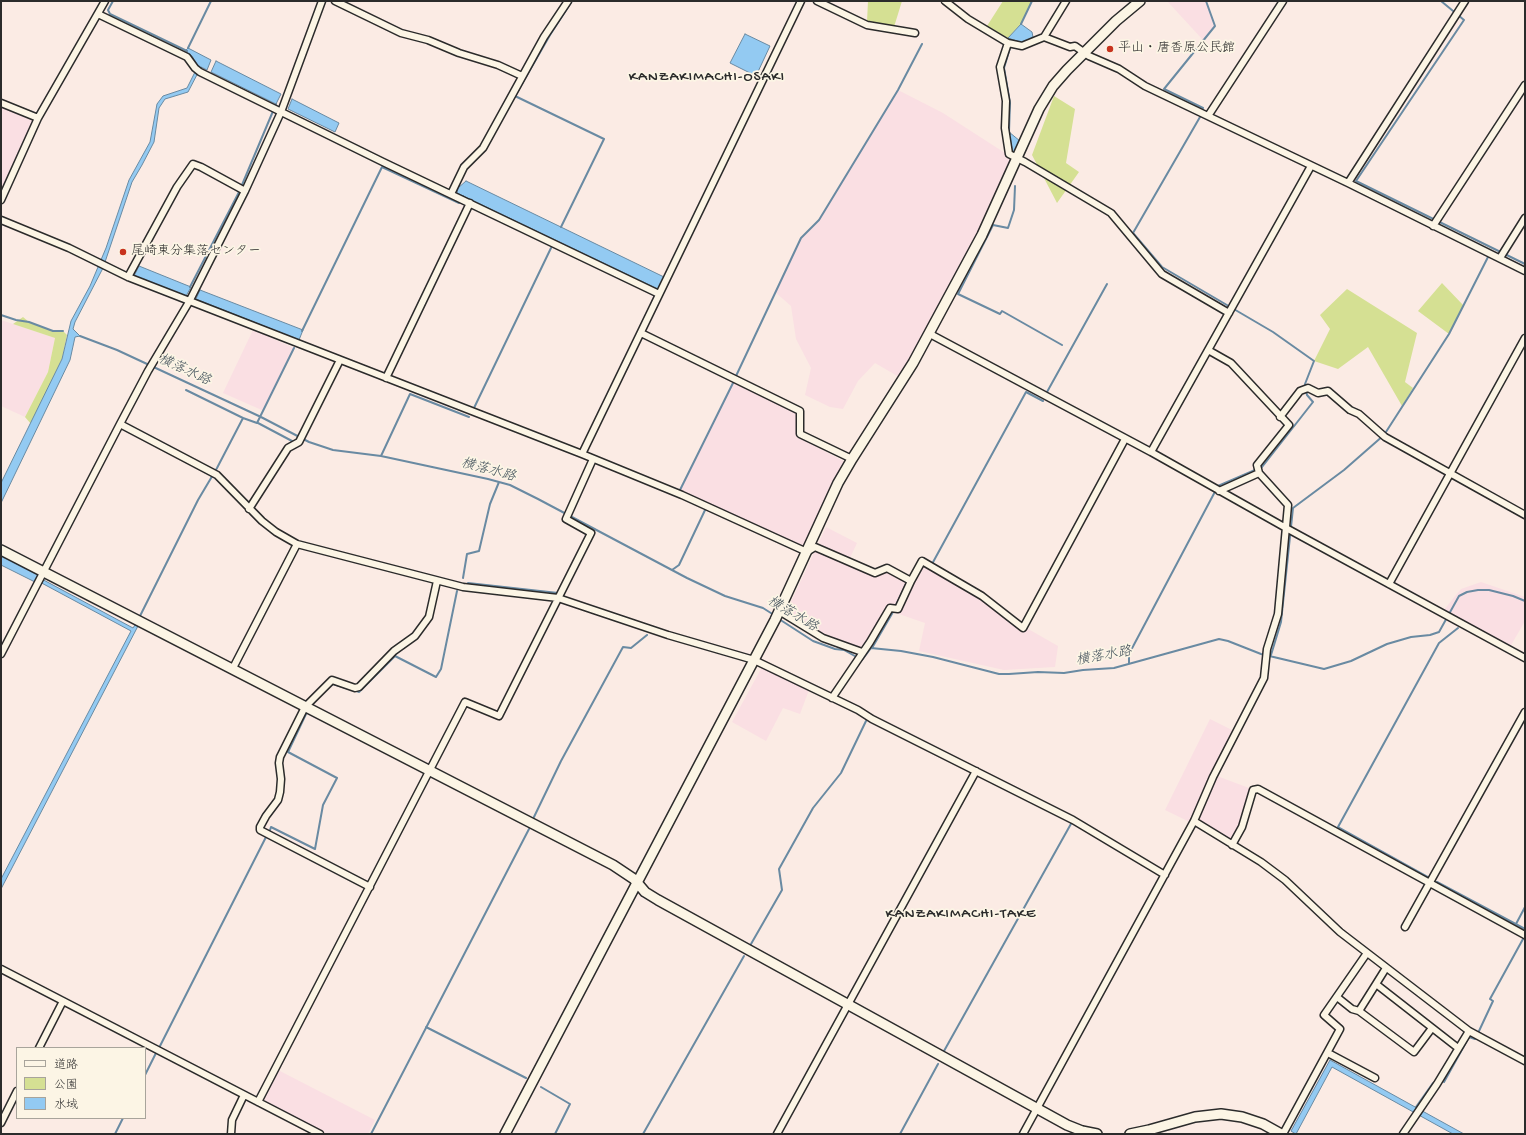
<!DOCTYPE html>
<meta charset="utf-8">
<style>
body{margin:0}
#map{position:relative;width:1526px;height:1135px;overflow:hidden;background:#fbebe4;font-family:"Gochi Hand","Klee One",sans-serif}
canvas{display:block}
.frame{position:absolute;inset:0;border:2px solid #2b2b2b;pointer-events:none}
.legend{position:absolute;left:16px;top:1047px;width:130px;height:72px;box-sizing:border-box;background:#fcf5e5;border:1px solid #a8a49b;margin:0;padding:5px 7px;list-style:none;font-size:12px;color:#2b2b2b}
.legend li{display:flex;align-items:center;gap:8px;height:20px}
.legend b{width:20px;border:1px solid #a8a49b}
</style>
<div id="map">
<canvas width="1526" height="1135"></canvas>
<div class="frame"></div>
<ul class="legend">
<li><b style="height:5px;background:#fcf5e5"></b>道路</li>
<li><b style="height:11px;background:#d5e093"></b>公園</li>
<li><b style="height:11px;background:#93caf2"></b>水域</li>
</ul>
</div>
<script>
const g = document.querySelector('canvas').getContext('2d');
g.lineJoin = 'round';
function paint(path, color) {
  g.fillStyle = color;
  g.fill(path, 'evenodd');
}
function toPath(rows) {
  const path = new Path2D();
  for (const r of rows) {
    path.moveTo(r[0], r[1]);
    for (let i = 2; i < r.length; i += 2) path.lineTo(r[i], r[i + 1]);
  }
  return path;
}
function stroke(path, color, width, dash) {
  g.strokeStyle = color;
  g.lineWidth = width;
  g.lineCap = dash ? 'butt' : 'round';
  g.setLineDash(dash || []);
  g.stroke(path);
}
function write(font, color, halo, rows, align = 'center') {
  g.font = font + ' "Gochi Hand","Klee One",sans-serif';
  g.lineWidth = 3.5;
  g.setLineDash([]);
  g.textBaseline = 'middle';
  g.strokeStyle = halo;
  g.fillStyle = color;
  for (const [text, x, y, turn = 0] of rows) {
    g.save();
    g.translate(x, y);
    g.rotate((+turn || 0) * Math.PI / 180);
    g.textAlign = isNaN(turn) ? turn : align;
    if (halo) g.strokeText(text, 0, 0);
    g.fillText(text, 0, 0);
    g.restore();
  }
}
paint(toPath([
 [1167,1,1206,1,1215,26,1203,40],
 [898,90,943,113,1005,153,1012,160,976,236,910,359,899,377,875,363,858,381,843,409,830,407,805,395,811,368,796,339,791,306,775,292,801,238,819,220],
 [1,100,37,114,1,194],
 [1,320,55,338,48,372,25,417,1,406],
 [253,330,294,348,264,411,223,393],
 [733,383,798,414,796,436,845,462,826,496,802,551,678,495],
 [826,527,857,543,850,558,875,570,888,566,909,577,921,558,983,594,1023,626,1058,646,1055,667,1004,670,919,651,925,623,893,612,866,657,822,640,784,617],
 [1481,582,1525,597,1525,621,1510,647,1443,611,1461,589],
 [762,667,809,690,800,714,783,708,766,741,732,722],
 [1210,719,1238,733,1227,759,1217,776,1257,791,1235,844,1165,810],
 [278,1070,375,1120,368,1134,327,1134,264,1100]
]), '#fadfe3');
paint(toPath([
 [868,1,902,1,894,27,867,22],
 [1003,1,1032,1,1021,24,1008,38,987,26],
 [1054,96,1075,109,1066,163,1079,172,1057,203,1032,155],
 [1442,283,1464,306,1449,334,1418,311],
 [1347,289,1417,333,1405,382,1413,388,1402,406,1368,347,1338,369,1314,361,1330,329,1320,315],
 [23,317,29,322,53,331,63,331,67,335,62,359,31,424,25,417,48,372,55,338,13,324]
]), '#d5e093');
const water = toPath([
 [1021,24,1032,32,1033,37,1023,43,1008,38,1021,24],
 [745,34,770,46,756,76,730,63,745,34],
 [188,48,211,60,207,70,201,67,188,92,165,99,159,108,154,142,142,165,132,182,103,268,75,322,73,329,80,336,75,337,70,360,1,503,1,483,62,359,71,321,90,286,106,248,129,180,150,142,157,104,163,96,187,88,198,66,192,56,186,52,186,50,188,48],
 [216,61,281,94,276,104,211,72,216,61],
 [292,99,339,123,335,132,288,109,292,99],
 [1009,132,1020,141,1013,154,1009,132],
 [466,181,664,277,658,289,457,193,458,188,466,181],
 [139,266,191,287,186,296,134,276,139,266],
 [200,290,303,330,299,340,196,299,200,290],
 [1,555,39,575,38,577,133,628,135,625,138,626,1,889,1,879,131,631,36,580,35,582,1,565,1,555],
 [1330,1060,1464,1134,1453,1134,1332,1067,1296,1134,1294,1133,1291,1131,1330,1060]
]);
paint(water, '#93caf2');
stroke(water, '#698aa2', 1);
stroke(toPath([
 [113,1,108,10,110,14,187,51],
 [1441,1,1464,20,1356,181,1525,264],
 [1021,24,1032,1],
 [188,48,211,1],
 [1203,108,1164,89,1215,26,1206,1],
 [1010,134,1009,132,1010,103,1004,68,1010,48],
 [1015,186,1014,210,1008,228,993,225,958,294,1000,314,1002,311,1062,345],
 [561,227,604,139,515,96,550,35,572,1],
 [190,287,239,192,276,104],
 [1,315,16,320,29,322,53,331,63,331],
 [302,331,382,167,459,203,463,196],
 [80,336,117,350,261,417,309,442,333,450,381,456,488,479,510,485,538,499,687,578,725,596,763,608,774,615],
 [736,376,801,238,819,220,898,90,922,44],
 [186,390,243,418],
 [1047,392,1107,284],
 [474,408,551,248],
 [258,423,292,441],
 [381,456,410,394,469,417],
 [680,490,733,383],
 [932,564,1026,392,1043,401],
 [672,570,679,565,706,508,705,507],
 [463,578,467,554,479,551,490,504,499,482],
 [468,583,558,593],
 [140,616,198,500,217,468,243,418,257,423,294,348],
 [779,619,813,641,835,649,844,650,862,660,871,648,901,651,933,657,999,674,1009,674,1038,672,1064,673,1083,670,1114,668,1219,639,1228,641,1261,654,1324,669,1351,661,1387,644,1411,637,1430,635,1439,632,1459,596,1467,592,1478,590,1489,590,1513,596,1525,601],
 [872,648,893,612,907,582],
 [1271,655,1281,622,1293,508,1344,470,1384,435,1449,334,1488,257],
 [1129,664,1129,654,1218,486,1262,467,1313,402,1307,395,1305,384,1314,361,1273,332,1162,267,1133,233,1200,117],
 [329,686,333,684,349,689],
 [354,690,359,692,395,656,436,677,441,669,457,591],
 [533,819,561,761,623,647,631,648,647,635],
 [270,830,271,827,315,849,323,805,337,778,288,752,306,714],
 [1428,877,1338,827,1439,643,1458,628],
 [1437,882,1525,929],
 [1516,924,1525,907],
 [751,944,782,890,779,869,813,808,841,773,866,721],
 [426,1027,526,1078],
 [1479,1031,1493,1001,1490,999,1523,939],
 [160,1046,266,837],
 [944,1051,1072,822],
 [145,1075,156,1053],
 [1444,1082,1469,1037,1475,1039],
 [541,1087,570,1104,555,1134],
 [1416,1107,1433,1083],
 [115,1134,123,1118],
 [371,1134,529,829],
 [643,1134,744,956],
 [900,1134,938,1064]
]), '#698aa2', 2);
const street = toPath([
 [335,1,401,33,428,40,459,53,498,65,522,76],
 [817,1,867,25,915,33],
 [945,1,968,19,1008,43,1022,46,1044,37,1070,47,1075,46,1089,56,1119,69,1145,86,1348,183,1525,271],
 [98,14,187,57,195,68,200,72,383,162,659,294],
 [1044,37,1066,1],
 [1008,43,1000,67,1006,101,1005,128,1009,154,1025,162,1111,213,1162,274,1229,313],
 [1,103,38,118],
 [1208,116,1283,1],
 [1348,183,1465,1],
 [451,194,464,167,483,148,544,37,568,1],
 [1,200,38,118,105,1],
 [1,220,69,248,128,277,582,454,682,495,807,552,815,547,875,573,887,568,911,581,922,561,982,596,1023,628,1125,439],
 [1433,226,1525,85],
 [1500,258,1525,218],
 [128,277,177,187,193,164,201,167,245,191],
 [641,333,800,411,800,434,852,459],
 [930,334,1151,452,1286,528,1525,658],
 [386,378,470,203],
 [1280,417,1300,391,1308,388,1318,393,1328,391,1350,410,1359,414,1385,437,1525,515],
 [120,424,217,475,262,521,276,532,297,544,463,587,558,598,668,635,754,660,858,710,872,719,1073,820,1165,875],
 [1151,452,1311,166],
 [582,454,801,1],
 [1219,491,1259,473],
 [249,509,288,448,299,442,340,360],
 [1389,584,1525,338],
 [779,611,823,638,862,652],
 [1,654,120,424,148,371,189,302,245,191,281,112,322,1],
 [233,668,297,544],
 [832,698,870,642,890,608,898,609,911,581],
 [1194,821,1261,862,1285,880,1340,932,1469,1031,1525,1061],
 [1232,845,1242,827,1253,790,1258,789,1525,935],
 [370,887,260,830,260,827,266,816,278,800,280,792,281,779,279,763,280,757,305,707,332,680,355,688,359,687,394,651,415,636,429,617,437,581],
 [1405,927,1525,712],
 [1386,968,1376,984,1458,1048],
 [1,969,320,1134],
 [1337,997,1352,1009,1359,1011,1414,1052,1432,1028],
 [1359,1011,1376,984],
 [39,1048,63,1001],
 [1328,1053,1375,1078],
 [258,1102,465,702,499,716,591,533,566,519,593,459],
 [1,1123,17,1091],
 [231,1134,232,1120,244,1095],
 [777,1134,976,771],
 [1023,1134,1194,821,1213,777,1264,678,1267,649,1278,614,1288,505,1259,473,1257,465,1289,425,1231,363,1208,350],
 [1283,1134,1340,1029,1324,1015,1367,953],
 [1403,1134,1437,1084,1469,1031]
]);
const secondary = toPath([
 [1,550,613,865,634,879,645,892,658,900,1067,1125,1082,1131,1097,1134],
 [505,1134,775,620,838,483,852,459,913,363,982,235,1039,109,1053,86,1067,70,1116,21,1140,1],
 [1130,1134,1149,1130,1195,1117,1221,1114,1242,1117,1263,1124,1281,1134]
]);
stroke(street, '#2b2b2b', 9);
stroke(secondary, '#2b2b2b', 12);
stroke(street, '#fcf5e5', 6);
stroke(secondary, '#fcf5e5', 9);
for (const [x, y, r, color] of [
 [1110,49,4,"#c8321e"],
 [123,252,4,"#c8321e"]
]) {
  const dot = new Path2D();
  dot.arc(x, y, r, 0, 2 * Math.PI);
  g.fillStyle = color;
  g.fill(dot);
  stroke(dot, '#fcf5e5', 1.5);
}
write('13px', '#2b2b2b', '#fcf5e5', [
 ["平山・唐香原公民館",1118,49],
 ["尾崎東分集落センター",131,252]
], 'left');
write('italic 14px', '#45535d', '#fcf5e5', [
 ["横落水路",184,371,25],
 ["横落水路",488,471,15],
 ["横落水路",792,615,31],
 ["横落水路",1104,657,-10]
]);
g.letterSpacing = '1px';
write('15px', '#2b2b2b', '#fcf5e5', [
 ["KANZAKIMACHI-OSAKI",707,78],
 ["KANZAKIMACHI-TAKE",961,915]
]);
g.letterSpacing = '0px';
</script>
